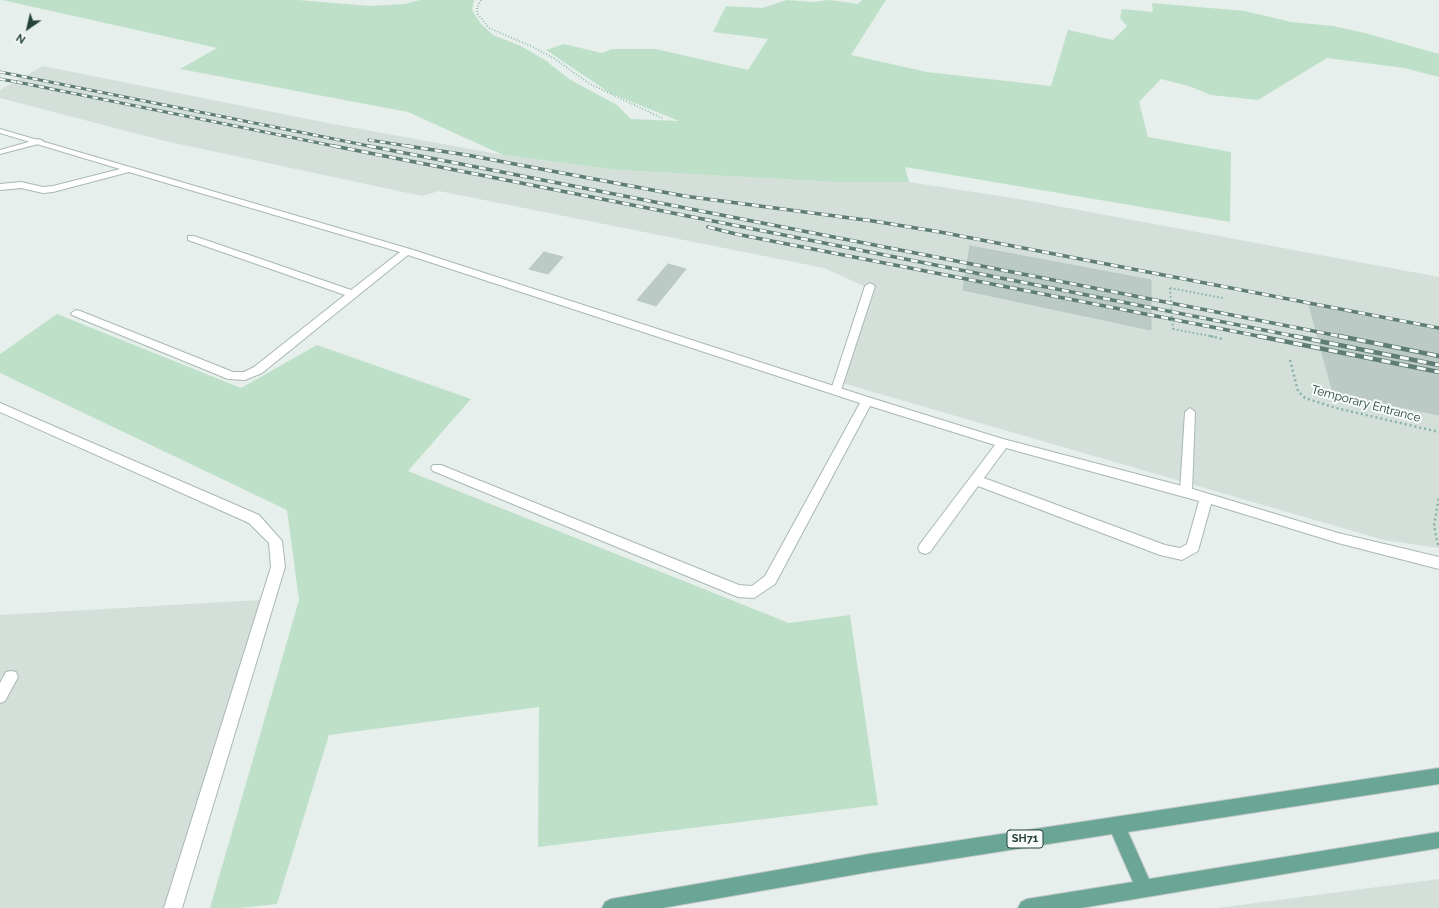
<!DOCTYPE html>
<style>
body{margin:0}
#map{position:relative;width:1439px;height:908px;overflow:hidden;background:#e6efeb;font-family:Raleway,sans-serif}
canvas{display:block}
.north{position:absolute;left:8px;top:8px;width:40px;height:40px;-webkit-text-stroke:3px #f7fbf9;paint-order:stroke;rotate:214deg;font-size:11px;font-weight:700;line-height:16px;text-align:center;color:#24423a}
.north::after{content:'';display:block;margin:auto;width:14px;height:18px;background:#24423a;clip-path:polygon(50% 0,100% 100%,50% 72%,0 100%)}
</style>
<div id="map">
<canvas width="1439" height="908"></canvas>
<div class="north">N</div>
</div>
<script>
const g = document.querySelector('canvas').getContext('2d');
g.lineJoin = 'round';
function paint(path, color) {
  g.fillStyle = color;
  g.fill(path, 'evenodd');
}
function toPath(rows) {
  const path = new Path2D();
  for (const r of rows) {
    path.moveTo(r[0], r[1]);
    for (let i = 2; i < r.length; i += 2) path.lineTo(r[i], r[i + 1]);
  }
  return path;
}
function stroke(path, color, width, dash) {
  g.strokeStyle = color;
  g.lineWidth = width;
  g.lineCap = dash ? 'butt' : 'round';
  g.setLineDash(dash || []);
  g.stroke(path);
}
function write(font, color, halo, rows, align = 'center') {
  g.font = font + ' Raleway,sans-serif';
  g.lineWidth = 4;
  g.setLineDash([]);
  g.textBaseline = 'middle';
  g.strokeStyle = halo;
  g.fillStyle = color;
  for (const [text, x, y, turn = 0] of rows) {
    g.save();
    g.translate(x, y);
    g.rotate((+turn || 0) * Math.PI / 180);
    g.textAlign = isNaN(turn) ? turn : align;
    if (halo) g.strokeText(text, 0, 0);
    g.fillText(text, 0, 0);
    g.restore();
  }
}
paint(toPath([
 [43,66,328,123,503,155,617,170,835,182,909,182,1025,200,1439,277,1439,548,1384,540,835,381,866,287,824,268,439,191,422,196,165,141,0,98,0,90],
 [260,600,169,908,0,908,0,615],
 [1439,879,1439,908,1217,908]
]), '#d4dfda');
paint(toPath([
 [2,0,298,0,370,6,404,4,420,0,474,0,472,10,481,24,493,35,521,46,545,60,569,79,617,105,631,119,679,121,610,93,546,50,564,44,602,53,612,49,656,49,748,70,768,39,713,32,726,6,762,8,787,0,813,2,829,0,858,4,862,0,886,0,851,55,927,72,1051,86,1068,30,1113,40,1127,26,1120,18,1122,9,1153,12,1152,3,1245,11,1291,22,1333,26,1365,33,1439,54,1439,77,1404,68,1327,58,1258,100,1211,95,1189,86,1161,79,1139,102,1148,137,1231,152,1230,222,905,167,909,182,835,182,617,170,503,155,408,112,180,69,217,48],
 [57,314,241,388,317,345,471,399,408,471,789,623,850,615,878,805,538,847,539,707,329,735,277,904,240,908,210,908,299,600,287,510,0,373,0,354]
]), '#bfe0c8');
const building = toPath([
 [970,246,1151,280,1151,330,963,290,970,246],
 [544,252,563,257,548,274,529,269,544,252],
 [668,264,686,269,656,306,637,300,668,264],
 [1309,305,1439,330,1439,415,1333,393,1309,305]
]);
paint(building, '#bbcac4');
stroke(building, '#b8c9c2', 1);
const service = toPath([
 [39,139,43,141,42,143,0,154,0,150,39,139],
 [870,283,875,286,841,390,840,393,832,393,831,390,865,286,870,283],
 [1190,408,1195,412,1192,492,1190,495,1186,497,1182,495,1180,492,1185,412,1190,408],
 [11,671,16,672,18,677,5,701,0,703,0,683,6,672,11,671]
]);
const minor = toPath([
 [0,129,410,249,871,398,1003,439,1186,487,1338,533,1439,557,1439,569,1338,543,1211,504,1198,551,1182,560,1160,555,978,486,930,552,925,554,920,552,918,548,920,544,995,445,870,406,775,584,754,598,738,597,433,471,431,468,433,465,441,465,739,585,752,586,765,576,860,403,408,255,262,373,245,380,228,379,72,315,71,313,76,310,80,311,233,372,244,372,254,367,345,295,188,240,188,236,194,236,351,290,400,252,129,172,53,192,43,193,21,188,0,190,0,184,21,182,43,187,53,186,120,169,0,133,0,129],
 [1006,448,1199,501,1187,544,1180,548,1165,545,984,478,1006,448],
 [0,403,259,515,282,541,285,567,182,908,164,908,271,567,269,543,249,523,0,412,0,403]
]);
const primary = toPath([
 [1439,768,1439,784,1128,832,1149,879,1439,832,1439,848,1081,908,1018,908,1021,902,1027,899,1133,882,1112,834,869,872,662,908,602,908,605,902,611,899,869,854,1439,768]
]);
stroke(service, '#a8b8b2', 2);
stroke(minor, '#a8b8b2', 2);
stroke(primary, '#c2cac8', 2);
stroke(toPath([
 [481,0,477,8,477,13,489,28,533,47,555,59,590,84,662,118]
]), '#86b3a5', 1.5, [1, 2]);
stroke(toPath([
 [1170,288,1223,298],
 [1173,329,1215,337]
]), '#86b3a5', 2, [1.5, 2.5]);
stroke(toPath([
 [1210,336,1223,339],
 [1290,360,1298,391,1305,398,1336,408,1439,432],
 [1438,545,1434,526,1439,497]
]), '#86b3a5', 2.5, [2, 3]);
paint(service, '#fff');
paint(minor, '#fff');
paint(primary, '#6aa596');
const railFar2 = toPath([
 [0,72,374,147],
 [0,79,22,83],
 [17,82,339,147],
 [369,140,414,147]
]);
const railFar1 = toPath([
 [334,146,1299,337],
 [369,146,1344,337],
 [407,146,467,155,684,196,873,221,940,232,1439,328],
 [708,227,736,234,1263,337]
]);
const rail = toPath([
 [1258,336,1439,372],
 [1294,336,1439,365],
 [1339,336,1439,356]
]);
stroke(railFar2, '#5f7d75', 3);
stroke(railFar1, '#5f7d75', 3.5);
stroke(rail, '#5f7d75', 4.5);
stroke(railFar2, '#f7fbf9', 2, [5.5]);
stroke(railFar1, '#f7fbf9', 2.5, [7]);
stroke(rail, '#f7fbf9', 3, [9]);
stroke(toPath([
 [1170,288,1173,329]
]), '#86b3a5', 2, [1.5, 2.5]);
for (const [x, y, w] of [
 [1025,839,36]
]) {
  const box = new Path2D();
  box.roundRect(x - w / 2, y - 9, w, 18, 3);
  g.fillStyle = '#f7fbf9';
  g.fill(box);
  stroke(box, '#24423a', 1);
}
write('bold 11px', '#24423a', null, [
 ["SH71",1025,839]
]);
write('12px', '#24423a', '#f7fbf9', [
 ["Temporary Entrance",1366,404,15]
]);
</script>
